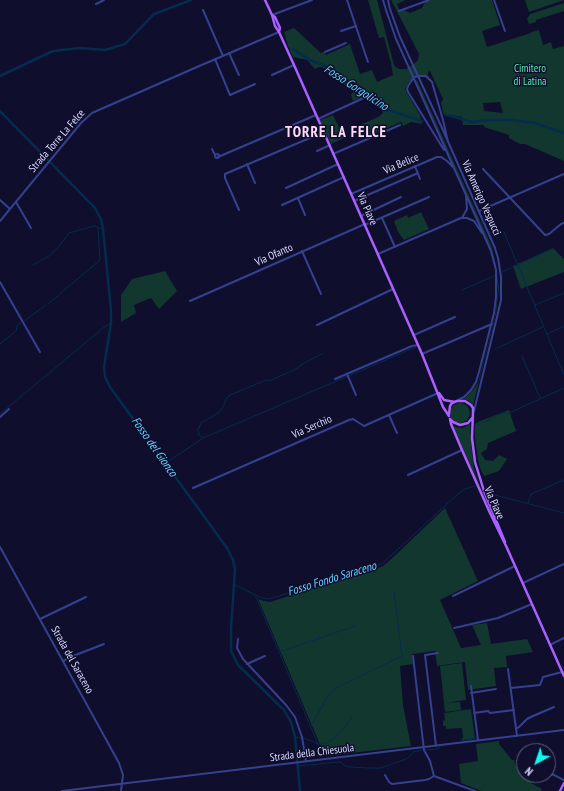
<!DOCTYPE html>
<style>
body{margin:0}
#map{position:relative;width:564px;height:791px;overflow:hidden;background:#0f0e2c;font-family:"PT Sans Narrow",sans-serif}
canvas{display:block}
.north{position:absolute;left:516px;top:743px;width:40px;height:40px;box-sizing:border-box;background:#0f0e2c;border:1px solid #606080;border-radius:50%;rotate:220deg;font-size:11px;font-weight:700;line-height:16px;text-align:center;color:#d9dbff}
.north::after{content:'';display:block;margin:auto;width:14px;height:18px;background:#05fff0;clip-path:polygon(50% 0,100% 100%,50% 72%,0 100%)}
</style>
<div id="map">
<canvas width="564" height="791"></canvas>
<div class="north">N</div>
</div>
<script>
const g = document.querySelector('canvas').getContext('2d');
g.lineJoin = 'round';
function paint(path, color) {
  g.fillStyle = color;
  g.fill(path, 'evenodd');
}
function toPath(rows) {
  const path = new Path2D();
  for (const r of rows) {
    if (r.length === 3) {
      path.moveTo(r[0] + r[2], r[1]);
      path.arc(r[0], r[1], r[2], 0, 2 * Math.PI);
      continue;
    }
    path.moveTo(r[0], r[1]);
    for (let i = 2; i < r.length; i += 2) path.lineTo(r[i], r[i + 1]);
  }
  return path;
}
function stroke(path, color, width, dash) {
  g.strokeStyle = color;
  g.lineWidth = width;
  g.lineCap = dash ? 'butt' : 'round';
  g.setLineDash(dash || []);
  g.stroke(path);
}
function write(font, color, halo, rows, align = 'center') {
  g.font = font + ' "PT Sans Narrow",sans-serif';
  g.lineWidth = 3;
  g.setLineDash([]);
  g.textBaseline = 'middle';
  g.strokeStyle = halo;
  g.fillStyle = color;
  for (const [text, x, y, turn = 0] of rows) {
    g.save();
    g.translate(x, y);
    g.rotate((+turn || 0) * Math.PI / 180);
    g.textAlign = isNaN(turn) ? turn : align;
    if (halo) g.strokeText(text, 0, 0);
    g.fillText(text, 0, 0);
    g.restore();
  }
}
paint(toPath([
 [368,0,377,0,394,65,397,68,400,69,406,69,414,64,418,60,419,54,391,0,406,0,397,4,400,11,404,10,410,13,422,8,425,2,431,0,492,0,500,25,482,31,487,47,531,33,531,32,539,30,543,45,551,42,553,49,564,46,564,161,525,144,520,144,509,138,509,135,484,127,484,125,463,125,462,117,447,114,444,115,441,103,443,99,430,71,428,72,428,76,422,75,415,77,408,83,405,89,408,95,420,115,422,124,411,122,403,126,401,122,366,137,360,125,378,117,383,113,377,104,367,95,353,101,351,95,354,91,328,74,325,68,319,67,315,69,307,60,293,57,288,46,284,32,294,28,321,53,324,52,326,55,350,44,360,74,372,70,377,82,393,75,391,63,384,37,379,38],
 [500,102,503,113,484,111,483,103],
 [525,0,564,0,529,12],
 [564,3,564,11,536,20,536,22,529,24,527,19,530,14],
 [417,80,491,245,496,265,499,288,496,314,473,405,469,401,464,399,473,390,478,383,495,316,498,290,495,265,489,245,422,94,416,81],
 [333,115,344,138,331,144,320,120],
 [421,212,429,229,404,240,398,232,394,221,407,215,408,218],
 [553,248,564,259,564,272,521,289,513,266],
 [165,271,177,291,159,309,151,298,134,305,136,313,121,322,121,295,132,279],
 [460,413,10],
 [509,410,516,431,488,443,487,449,481,453,485,460,493,461,499,455,507,459,499,471,484,476,480,468,478,460,475,438,475,424,480,421],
 [470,424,471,444,474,469,480,486,495,519,494,519,453,426,460,428,463,428],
 [445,508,478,581,440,600,461,648,481,645,472,625,487,623,491,644,527,639,533,652,506,656,507,667,494,668,496,686,468,690,465,662,437,666,435,651,412,654,413,664,400,666,403,705,411,746,325,756,258,599,264,601,270,602,381,567,387,563],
 [462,663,466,700,444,703,440,666],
 [460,702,461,710,445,712,444,703],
 [471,709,475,739,462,741,462,738,463,738,462,728,446,729,446,726,443,726,443,721,445,720,444,713],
 [499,741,499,744,512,760,514,760,516,765,520,771,524,773,524,775,527,775,533,778,531,783,542,789,541,791,481,791,461,783,459,764,478,761,476,744]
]), '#11372f');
stroke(toPath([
 [504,232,564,375],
 [33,265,49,256,57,249,69,233,94,226,103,229],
 [502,272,553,249],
 [462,290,494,276],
 [48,304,100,260,98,228],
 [535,305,564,293],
 [24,321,46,305],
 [547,334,564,326],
 [0,344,17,330,16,327,21,323],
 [495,349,543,327],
 [522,356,540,398],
 [0,414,103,328,111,323],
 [478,425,503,413,509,413,564,388],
 [203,438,199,435,198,430,201,423,218,413,223,407,226,399,230,395,266,380,269,381,296,369,301,365,323,353],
 [166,463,203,438,416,347],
 [491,494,564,513],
 [528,503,531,494,564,480],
 [235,585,262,598,268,599,276,597,381,564,384,562,458,494,465,489,475,486],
 [255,595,318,744],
 [279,652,355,626],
 [311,726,329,694,332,691,336,688,402,656,394,591],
 [295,737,301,738],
 [304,738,318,744,323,744,329,742,338,735,351,719,351,717],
 [462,740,477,738],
 [426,750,438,749,440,747],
 [297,766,339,762,341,762,344,765,349,767,369,768,381,768,406,759,410,756,413,752,417,751,422,750]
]), '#052c4e', 1);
stroke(toPath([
 [293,49,310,60,325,66,355,86,365,91,378,100,388,110,422,121],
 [0,76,53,51,80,48,105,50,125,44,154,14,191,0],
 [0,111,95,208,101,219,103,229,111,310,111,323,104,367,105,377,110,387,227,548,233,560,235,569,231,629,231,651,238,665,284,710,291,722,295,737,300,791],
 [447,115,472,122,488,120,511,120,535,123,564,133]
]), '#052c4e', 2.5);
stroke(toPath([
 [347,0,368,62],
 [383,0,386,10],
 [388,0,390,9],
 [494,0,505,31],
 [96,4,104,0],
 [203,10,223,56],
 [399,11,429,0],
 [272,15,312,0],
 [341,31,356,26],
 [325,52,346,43],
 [229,53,239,75],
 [215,59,230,95,255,84],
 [272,75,294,65],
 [318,119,368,96],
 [442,128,495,248,498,258,501,277,501,300,498,313,474,411],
 [437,130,491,251,496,270,496,297,494,313,479,372,476,382,471,390,464,397,458,400],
 [212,149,215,155],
 [444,150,408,92,407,89,408,86,412,80,415,77,419,76,425,76,427,77,432,82,443,120,448,142],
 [317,151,330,145],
 [217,156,2],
 [333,154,400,125],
 [218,157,316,115],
 [247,164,255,183],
 [415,166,420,179],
 [483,169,545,235,549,234,561,224,564,223],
 [286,188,338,164],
 [351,194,437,157,441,157,447,161,453,167],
 [298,198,305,215],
 [0,200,10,209],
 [354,201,418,173],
 [16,202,31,228],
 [282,205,344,177],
 [239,210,225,178,225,174,324,132],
 [479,211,564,174],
 [361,216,401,197],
 [382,218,395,247],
 [462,218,467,209,466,196],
 [0,221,81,123,92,113,197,67,279,32],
 [302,251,321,294],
 [378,254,461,218,467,218,474,221,482,233],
 [0,282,40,352],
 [190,301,365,224,367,224,429,197],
 [317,325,393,289],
 [414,335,455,317],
 [422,354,492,324],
 [347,374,356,395],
 [335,379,412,346,418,345],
 [389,415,397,433],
 [0,417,9,409],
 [408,475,462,450],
 [193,488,349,420,353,419,364,426,438,393],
 [0,547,119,763,123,775,121,791],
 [523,583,564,564],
 [453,596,515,566],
 [40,619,86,597],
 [454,628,498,618,532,604],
 [238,639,237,648,243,659,286,705,295,717,302,737,306,761],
 [550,645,564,638],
 [413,656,424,750,430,761,434,776,475,791],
 [63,661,73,656,104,644],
 [247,664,265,656],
 [508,669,517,736],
 [471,686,478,740],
 [511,688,540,685,543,677,562,672],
 [471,693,496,689],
 [474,713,488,711,490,713,514,710],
 [516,729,519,727,527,719,533,716,554,707],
 [436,746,425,655,438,653],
 [548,772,564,780],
 [385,775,389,782,392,784,425,780,429,779,434,776],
 [62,791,564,730]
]), '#35408f', 2);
stroke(toPath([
 [265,0,272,15,275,26,279,32,294,65,422,354,443,407,449,416],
 [272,15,275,17,280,28,279,32],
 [439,393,444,400,455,402],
 [449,414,450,406,452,403,457,401,465,401,471,405,473,408,473,412,472,438,475,462,484,491,505,542],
 [450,419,451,424,462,450,490,513,507,548,564,676],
 [450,419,453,422,460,425,468,423,473,417],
 [560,791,564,783]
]), '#aa60ff', 2.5);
stroke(toPath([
 [390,9,400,37,442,128],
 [386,10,396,39,437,130]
]), '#35408f', 2);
write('11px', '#59ecaf', '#0f0e2c', [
 ["Cimitero",530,69],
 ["di Latina",530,82]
]);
write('11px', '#d9dbff', '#0f0e2c', [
 ["Strada Torre La Felce",57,141,-49],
 ["Via Belice",401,164,-23],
 ["Via Amerigo Vespucci",481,198,66],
 ["Via Piave",367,209,66],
 ["Via Ofanto",274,255,-24],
 ["Via Serchio",312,427,-24],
 ["Via Piave",494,503,66],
 ["Strada del Saraceno",72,660,61],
 ["Strada della Chiesuola",312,753,-7]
]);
write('italic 12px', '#67d1ff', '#0f0e2c', [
 ["Fosso Gorgolicino",356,88,33],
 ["Fosso del Gionco",154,447,55],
 ["Fosso Fondo Saraceno",332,579,-17]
]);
g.letterSpacing = '1px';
write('bold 15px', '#ffdbf8', '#0f0e2c', [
 ["TORRE LA FELCE",336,133]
]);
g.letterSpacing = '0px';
</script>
